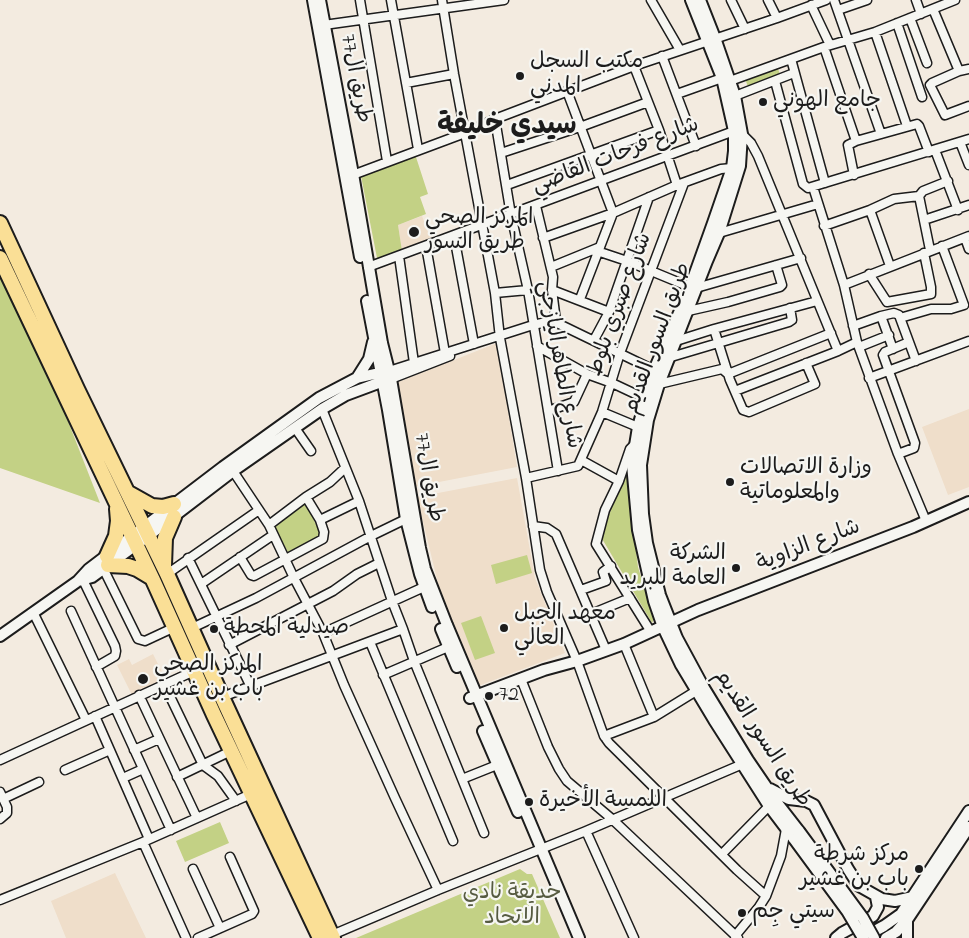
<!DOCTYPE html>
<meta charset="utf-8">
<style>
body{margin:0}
canvas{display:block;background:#f3ebe0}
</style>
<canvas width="969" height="938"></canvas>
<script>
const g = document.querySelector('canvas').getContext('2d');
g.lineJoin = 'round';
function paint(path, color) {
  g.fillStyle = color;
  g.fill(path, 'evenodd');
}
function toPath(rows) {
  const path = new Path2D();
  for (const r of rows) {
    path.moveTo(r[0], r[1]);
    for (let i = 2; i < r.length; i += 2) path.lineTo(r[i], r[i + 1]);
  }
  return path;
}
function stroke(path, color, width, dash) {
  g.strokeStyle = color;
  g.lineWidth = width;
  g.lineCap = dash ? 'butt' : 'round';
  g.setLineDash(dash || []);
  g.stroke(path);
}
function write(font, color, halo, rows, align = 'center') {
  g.font = font + ' "Indie Flower","Playpen Sans Arabic",sans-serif';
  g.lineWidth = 4.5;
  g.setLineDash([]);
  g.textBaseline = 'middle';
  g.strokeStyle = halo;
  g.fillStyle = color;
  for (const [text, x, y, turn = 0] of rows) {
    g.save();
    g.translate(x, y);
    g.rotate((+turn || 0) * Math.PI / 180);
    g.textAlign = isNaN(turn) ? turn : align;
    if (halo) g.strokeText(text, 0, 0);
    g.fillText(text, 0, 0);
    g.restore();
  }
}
paint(toPath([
 [422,216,431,240,402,251,398,225],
 [497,343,517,467,413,487,396,383],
 [969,409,969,487,948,495,922,427],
 [517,478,535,578,565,653,478,686,443,604,417,497],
 [153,654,165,678,132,695,117,665,129,659,132,665],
 [115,873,146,938,66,938,51,901]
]), '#efdeca');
paint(toPath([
 [777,66,781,77,749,89,745,79],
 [415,154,428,194,420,197,426,214,398,225,402,251,377,258,361,176],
 [0,276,64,411,100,503,0,468],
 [630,457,631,511,638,567,654,619,652,623,601,537],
 [304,499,321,535,289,554,273,525],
 [527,555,532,573,496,584,491,565],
 [481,616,495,653,475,660,461,623],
 [220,822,229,843,185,862,176,841],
 [520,869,527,874,532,874,560,938,356,938]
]), '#c3d185');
const street = toPath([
 [360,0,387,161],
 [391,0,418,149],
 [442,0,454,74,495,293,500,338,526,478,540,570,547,592,577,661,604,736,609,743,737,870,766,896],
 [651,0,680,50],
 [731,0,745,29],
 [768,0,777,18],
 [834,0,881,134],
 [916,0,921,14],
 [811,5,830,45],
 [933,9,959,71],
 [838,10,867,0],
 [910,18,927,63],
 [897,23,922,97],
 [324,25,504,0],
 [875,32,907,126],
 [824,47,856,141],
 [662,56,696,146],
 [791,59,825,183],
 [634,66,659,130,677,185],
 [969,69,959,71,932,83,930,85,945,115,969,106],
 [730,81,824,47,875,32,955,0],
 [775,81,803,184,808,188,969,139],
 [406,83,454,74],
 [567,91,613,213,580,299],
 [677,94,722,78],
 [735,96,794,73],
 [495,119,511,215,528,290,558,471],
 [960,142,969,165],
 [935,150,958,210],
 [501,153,580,127,648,102],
 [854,175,848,145,856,141,917,124,919,126,929,152],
 [350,176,465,133,495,119,634,66,777,18,826,0],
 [507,185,659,130],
 [813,187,844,285,857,342,898,454,926,521],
 [919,196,930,250],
 [536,206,553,277,552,290,556,321,559,324,654,370],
 [870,210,890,266],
 [924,220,969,205],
 [824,226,870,210,894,199,919,196,923,191,948,181],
 [719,233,818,204],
 [454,236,474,344],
 [543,238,613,213,677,185,721,169,732,168],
 [965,238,969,249],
 [426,246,445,353],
 [597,251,627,261,685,285,689,290,801,258],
 [399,256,414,363],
 [368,267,734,131,742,134,751,143,758,156,838,351],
 [551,267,600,247],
 [869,274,887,302,931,294,931,287,924,253],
 [844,285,969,236],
 [552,290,609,312],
 [495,293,528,290],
 [688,311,728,302,780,287,782,285,776,265],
 [881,316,894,313,899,315,916,361],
 [900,318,931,309,951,309,964,305,942,246],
 [853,326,881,316,893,349],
 [714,329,730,380,743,410,749,412,815,384,806,363],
 [594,340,609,312,649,197],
 [676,341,714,329,817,301],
 [537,346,587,374,612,383,646,399],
 [859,347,889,335],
 [671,357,789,322,792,320,790,308],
 [389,371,533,325,555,320],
 [869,378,969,341],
 [391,379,450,356],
 [659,384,722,369,728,374,831,333],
 [735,391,838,351,857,342],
 [322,409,359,501,392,601,403,629],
 [548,411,574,402,587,374],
 [602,412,638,427],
 [295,428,311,451],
 [634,445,630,449,619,481,605,510,596,544,651,632],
 [898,454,914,448,915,443,883,355,885,352,909,342],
 [581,460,619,481],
 [231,468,269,525,294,578,323,633,344,685,395,798,438,890],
 [526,478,578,466,602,412,620,353,684,183],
 [320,520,359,501],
 [269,525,306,497,330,482,345,468],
 [533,526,547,528,556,534,606,650],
 [240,557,251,575,254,576,323,539,324,532,320,520,306,497],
 [188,558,250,685],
 [103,568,138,639,145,641,175,627],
 [167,574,259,510],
 [83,580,115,646,116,651,115,656,96,667],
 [201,584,273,535],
 [581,590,606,581,603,572,611,566],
 [71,611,171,830],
 [33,612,86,720],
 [591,614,630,598],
 [192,628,256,598,371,536,406,519],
 [323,633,424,587],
 [370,642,453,841],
 [229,645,333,591,357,574,379,563],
 [383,675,448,647],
 [521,679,548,747,559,769,567,781,612,819,738,938],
 [164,684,203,765,218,776,236,801],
 [139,695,197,818],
 [222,697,403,629,414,661,484,833],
 [95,716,149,839],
 [654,717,696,691],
 [604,736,654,717,624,644],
 [134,750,159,739],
 [0,760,194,671],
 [65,770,110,750],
 [177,777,231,751],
 [123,778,143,769],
 [462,779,497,765],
 [0,792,7,807,7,813,0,819],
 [3,799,39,782],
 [586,831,634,938],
 [143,842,186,938],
 [722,854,769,806],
 [193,869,220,928],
 [0,900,143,842,251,794],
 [332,935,438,890,586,831,745,763],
 [735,936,759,907,766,896,781,856,786,829],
 [198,938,252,914,254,911,230,857]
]);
const secondary = toPath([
 [313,0,360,257],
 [320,0,353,174,382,343,391,379,420,548,425,569,447,625,579,938],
 [691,0,722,78,734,131,734,151,732,168,713,223,689,290,654,370,638,427,632,464,638,530,654,601,663,627,681,665,714,720,769,806,794,839],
 [700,0,715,38,735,96,742,134,740,166,719,233,707,261,659,384,648,420,641,465,643,514,647,543,660,595,677,638,704,688,748,760,778,804,799,831],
 [367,301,388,410,406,519,420,574,432,607],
 [357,378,369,359,373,342],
 [78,581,89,569,223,467,319,398,357,378,387,371],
 [441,629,457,667],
 [0,636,78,581,92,577,148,536,233,471,322,409,346,395,389,379],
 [470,698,544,670,577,661,624,644,698,610,913,527,969,502],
 [483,731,518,812],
 [770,789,789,799,806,801,814,805,848,869,859,886,882,899,895,901,913,897],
 [907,920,907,938],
 [864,937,884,926,901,914,969,811],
 [836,938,842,933,873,916,878,907,876,897],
 [886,938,896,932,907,920,969,827]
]);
const highway = toPath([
 [0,223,77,389,167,574,222,697,333,938],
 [0,258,153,580,214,715,320,938],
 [127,492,152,506,163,507,174,504],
 [107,556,116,536,118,521,117,509],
 [108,565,128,566,137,569,152,578],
 [164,566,165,538,174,517]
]);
stroke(street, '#1c1c1c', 11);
stroke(secondary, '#1c1c1c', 14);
stroke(highway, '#1c1c1c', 18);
stroke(street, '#f6f6f2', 8);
stroke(secondary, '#f6f6f2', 10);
stroke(highway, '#fadf96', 14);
const secondaryBridge = toPath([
 [799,831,863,918,874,938],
 [794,839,847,911,863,938]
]);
stroke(secondaryBridge, '#1c1c1c', 14, []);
stroke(secondaryBridge, '#f6f6f2', 10);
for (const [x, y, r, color] of [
 [520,76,5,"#1c1c1c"],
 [763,102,5,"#1c1c1c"],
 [414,232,6,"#1c1c1c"],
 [730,482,5,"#1c1c1c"],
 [736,568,5,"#1c1c1c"],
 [504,628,5,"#1c1c1c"],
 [214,629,5,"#1c1c1c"],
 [143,679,6,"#1c1c1c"],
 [489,696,5,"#1c1c1c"],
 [529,802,5,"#1c1c1c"],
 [919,869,5,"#1c1c1c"],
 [742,913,5,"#1c1c1c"]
]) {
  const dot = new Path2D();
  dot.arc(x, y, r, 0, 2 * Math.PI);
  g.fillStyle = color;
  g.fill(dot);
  stroke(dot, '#f6f6f2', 2);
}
write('22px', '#1c1c1c', '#f6f6f2', [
 ["مكتب السجل",530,63],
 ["المدني",530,88],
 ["جامع الهوني",773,102],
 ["المركز الصحي",425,219],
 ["طريق السور",425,244],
 ["وزارة الاتصالات",740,469],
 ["والمعلوماتية",740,494],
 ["الشركة",726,555,"right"],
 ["العامة للبريد",726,580,"right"],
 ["معهد الجبل",514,615],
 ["العالي",514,640],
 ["صيدلية المحطة",224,629],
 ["المركز الصحي",154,666],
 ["باب بن غشير",154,691],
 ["72",499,696],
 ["اللمسة الأخيرة",539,802],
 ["مركز شرطة",909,856,"right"],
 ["باب بن غشير",909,881,"right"],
 ["سيتي جِم",752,913]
], 'left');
write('22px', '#1c1c1c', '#f6f6f2', [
 ["طريق ال77",354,79,79],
 ["شارع فرحات القاضي",616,157,-21],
 ["شارع صبري بلوط",621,305,-70],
 ["طريق السور القديم",659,339,-70],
 ["شارع الطاهراليازجي",558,365,80],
 ["طريق ال77",427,478,80],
 ["شارع الزاوية",809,547,-21],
 ["طريق السور القديم",761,739,57]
]);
write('22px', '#565b41', '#f6f6f2', [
 ["حديقة نادي",512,894],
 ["الاتحاد",512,919]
]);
write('bold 28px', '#1c1c1c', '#f6f6f2', [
 ["سيدي خليفة",507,128]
]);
</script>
